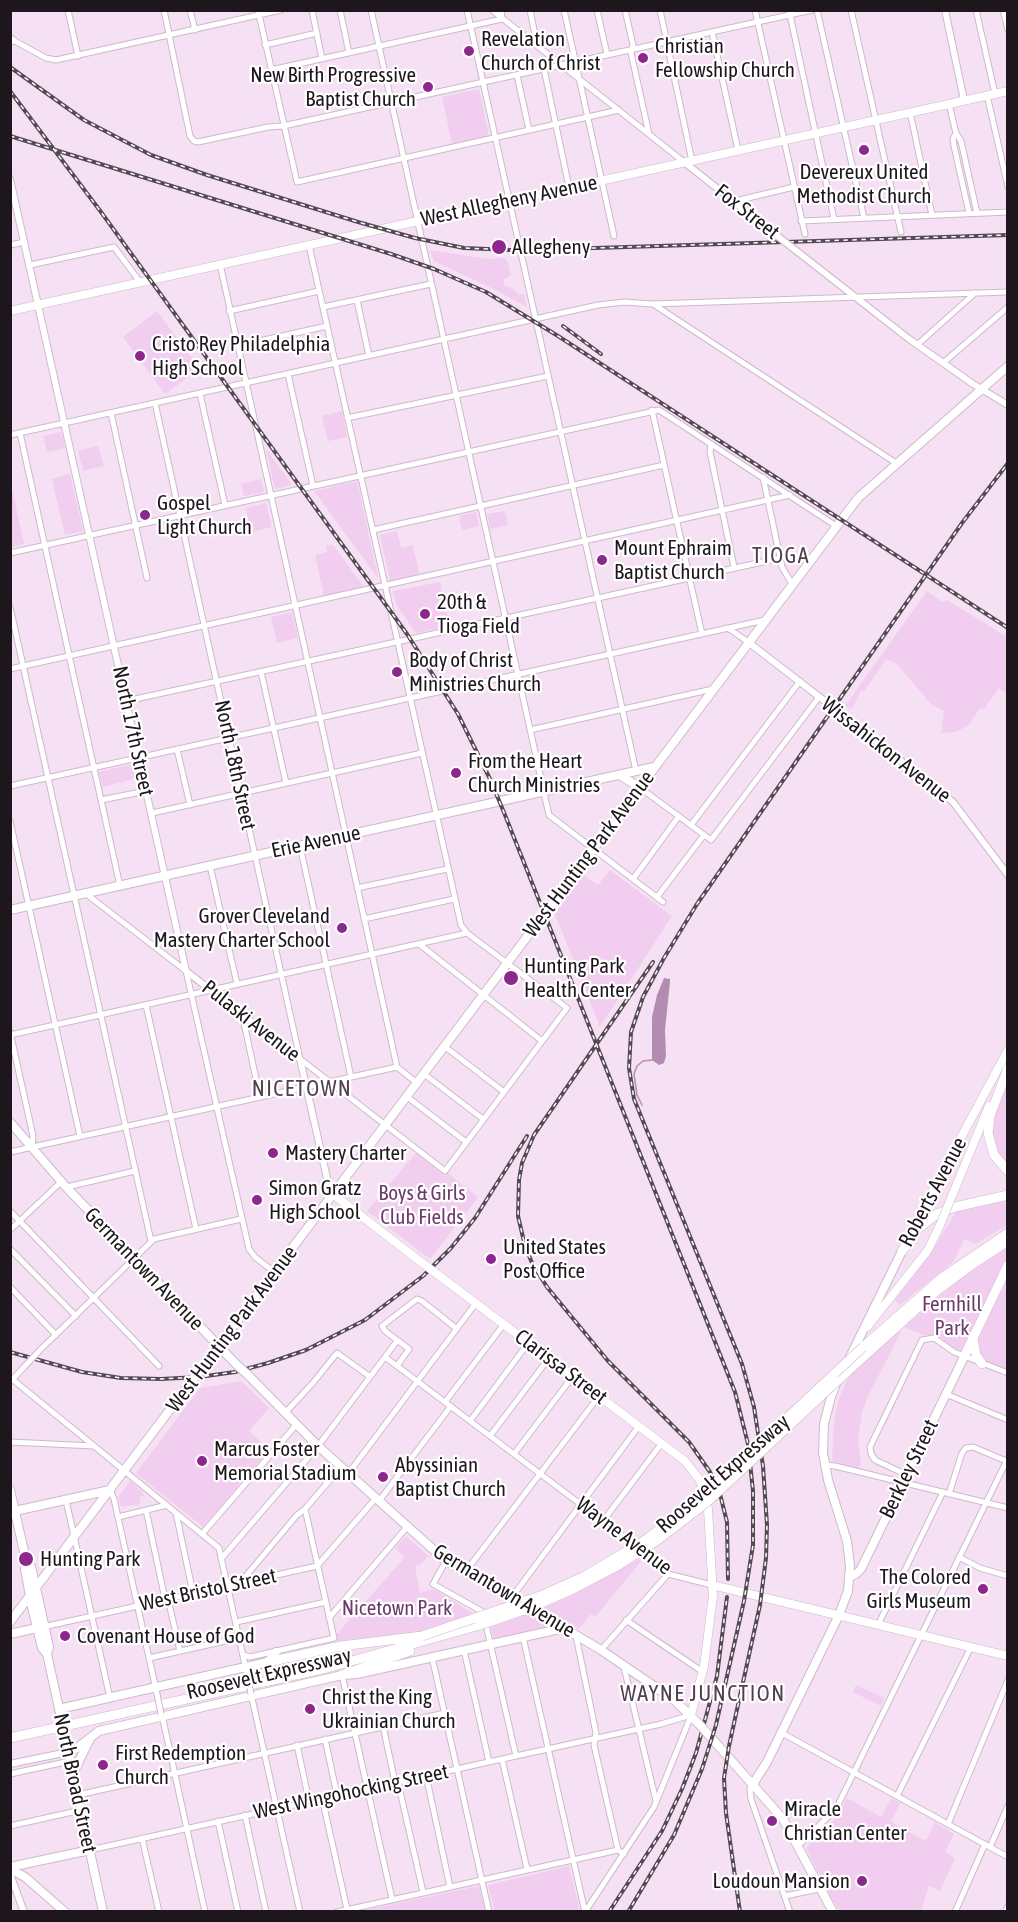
<!DOCTYPE html>
<style>
body{margin:0}
#map{position:relative;width:1018px;height:1922px;overflow:hidden;background:#f6e0f4;font-family:"Asap Condensed",sans-serif}
canvas{display:block}
.frame{position:absolute;inset:0;border:12px solid #1e161d;pointer-events:none}
</style>
<div id="map">
<canvas width="1018" height="1922"></canvas>
<div class="frame"></div>
</div>
<script>
const g = document.querySelector('canvas').getContext('2d');
g.lineJoin = 'round';
function paint(path, color) {
  g.fillStyle = color;
  g.fill(path, 'evenodd');
}
function toPath(rows) {
  const path = new Path2D();
  for (const r of rows) {
    path.moveTo(r[0], r[1]);
    for (let i = 2; i < r.length; i += 2) path.lineTo(r[i], r[i + 1]);
  }
  return path;
}
function stroke(path, color, width, dash) {
  g.strokeStyle = color;
  g.lineWidth = width;
  g.lineCap = dash ? 'butt' : 'round';
  g.setLineDash(dash || []);
  g.stroke(path);
}
function write(font, color, halo, rows, align = 'center') {
  g.font = font + ' "Asap Condensed",sans-serif';
  g.lineWidth = 4.5;
  g.setLineDash([]);
  g.textBaseline = 'middle';
  g.strokeStyle = halo;
  g.fillStyle = color;
  for (const [text, x, y, turn = 0] of rows) {
    g.save();
    g.translate(x, y);
    g.rotate((+turn || 0) * Math.PI / 180);
    g.textAlign = isNaN(turn) ? turn : align;
    if (halo) g.strokeText(text, 0, 0);
    g.fillText(text, 0, 0);
    g.restore();
  }
}
paint(toPath([
 [479,89,489,136,452,144,442,97],
 [430,250,487,259,504,258,507,260,511,275,503,280,505,286,512,288,518,294,524,294,527,307,496,290,434,261],
 [157,311,200,369,165,394,123,337],
 [342,411,347,437,328,441,322,416],
 [61,432,65,448,47,452,43,436],
 [98,446,104,466,83,471,78,451],
 [266,449,292,485,275,489],
 [70,474,83,531,65,535,52,479],
 [261,479,264,492,244,496,241,484],
 [357,481,363,508,378,578,314,491],
 [11,493,13,493,24,544,11,547],
 [266,503,272,527,251,532,246,508],
 [505,511,508,525,490,529,487,514],
 [476,512,479,526,462,530,459,516],
 [397,531,401,548,413,545,419,574,390,581,380,535],
 [333,545,364,587,365,587,324,596,315,555,327,552,326,546],
 [440,582,450,626,416,633,396,604,393,591],
 [927,591,942,602,947,600,1007,637,1007,694,999,688,984,709,980,708,968,726,955,732,941,733,944,711,931,704,897,664,886,659,865,690,861,691,852,709,845,706],
 [292,612,298,638,277,643,271,617],
 [134,764,137,778,103,787,99,772],
 [610,870,672,916,600,1027,555,914,582,874,598,885],
 [1007,1075,1007,1169,991,1143,992,1118],
 [416,1153,445,1176,448,1173,478,1197,430,1259,367,1211],
 [1007,1200,1007,1225,976,1244,964,1239,954,1261,900,1305,895,1300,930,1254,956,1212],
 [1007,1248,1007,1258,963,1351,951,1347,938,1335,924,1335,904,1327,960,1279],
 [1007,1280,1007,1369,984,1361,979,1355,975,1343,1000,1291,1002,1291],
 [900,1331,901,1332,868,1396,862,1412,858,1439,861,1465,858,1468,832,1461,834,1421,839,1398,847,1380,853,1372],
 [241,1381,269,1408,249,1431,269,1450,203,1527,136,1473,200,1388],
 [130,1481,143,1492,144,1496,139,1497,141,1504,121,1507,118,1497],
 [406,1536,428,1556,421,1564,415,1566,420,1593,433,1589,476,1615,412,1634,337,1643,336,1635,405,1557,395,1548],
 [641,1558,643,1559,595,1617,591,1614,579,1629,539,1610,582,1590],
 [528,1614,553,1628,494,1639,491,1627],
 [856,1685,884,1698,881,1706,853,1692],
 [847,1798,881,1817,891,1798,900,1803,891,1822,926,1841,935,1822,954,1834,945,1852,955,1858,940,1891,929,1886,921,1911,840,1911,833,1901,806,1848,838,1816],
 [569,1866,580,1911,495,1911,488,1885],
 [479,1886,485,1911,362,1911]
]), '#f1cdef');
paint(toPath([
 [664,978,670,979,670,982,665,1030,666,1056,664,1063,659,1065,652,1060,652,1017,657,995]
]), '#b38db1');
stroke(toPath([
 [642,1105,637,1095,634,1074,637,1066,643,1061,652,1060]
]), '#b38db1', 1.5);
const minor = toPath([
 [68,10,78,56],
 [164,10,190,136,194,141,198,142,268,127,283,126,812,10],
 [190,10,195,30],
 [258,10,297,182,619,110],
 [312,10,322,59],
 [340,10,349,53],
 [371,10,549,815,663,902],
 [467,10,636,771],
 [492,10,684,162],
 [530,10,537,44],
 [564,10,614,236],
 [597,10,607,54],
 [625,10,633,45,631,53,649,134],
 [660,10,692,161],
 [755,10,805,234],
 [789,10,834,219],
 [817,10,864,218],
 [851,10,901,232],
 [976,10,995,94],
 [1003,10,1008,30],
 [712,32,738,150],
 [13,40,46,58,56,60,281,10],
 [265,45,317,33],
 [544,69,569,187],
 [271,70,502,19,501,10],
 [517,75,529,130],
 [987,95,1008,187],
 [949,104,956,133,961,141,977,213],
 [910,112,932,215],
 [956,133,953,139,954,146,969,213],
 [735,201,794,187],
 [801,221,1008,212],
 [10,245,25,242],
 [220,264,397,1067,417,1083],
 [30,265,114,247,140,282],
 [357,300,369,356],
 [653,304,896,463],
 [323,307,431,284],
 [229,311,319,291],
 [917,345,975,293],
 [237,346,327,326],
 [943,363,1008,307],
 [288,374,313,486],
 [200,394,225,505],
 [155,403,300,1059,445,1171,567,1008,467,933,461,925,309,245],
 [652,410,702,634],
 [111,413,147,578],
 [347,418,548,376],
 [20,433,120,886],
 [10,435,598,305,625,302,652,304,1008,292],
 [711,444,710,452,734,567],
 [763,477,782,567,792,584],
 [373,530,664,465],
 [10,553,659,410,836,526],
 [10,607,151,1241],
 [726,628,731,630,748,642],
 [10,669,790,495],
 [261,672,286,783],
 [126,701,781,558],
 [530,730,713,689],
 [177,749,190,805],
 [10,786,765,620],
 [639,787,711,840,819,697],
 [101,800,146,791],
 [152,813,422,753],
 [10,821,80,1136],
 [691,825,800,681],
 [300,846,351,1077],
 [210,866,237,984],
 [633,879,679,816],
 [357,888,447,869],
 [85,893,186,971,249,1249,255,1257,274,1272],
 [657,897,704,835],
 [364,919,454,899],
 [419,944,542,1041],
 [146,1005,196,1229],
 [242,1014,260,1097],
 [10,1032,33,1136,32,1147],
 [10,1035,467,933],
 [444,1046,504,1092],
 [424,1074,483,1119],
 [406,1096,466,1142],
 [10,1152,397,1067],
 [67,1187,135,1171],
 [10,1211,159,1366],
 [10,1230,61,1182],
 [10,1249,76,1316],
 [10,1287,56,1335],
 [40,1350,154,1239,241,1219],
 [385,1357,664,1567,668,1574,712,1585],
 [397,1366,409,1349,385,1331,382,1326,413,1302,417,1299,422,1301,457,1329],
 [12,1379,219,1548,247,1674],
 [12,1380,24,1367],
 [946,1394,1008,1420],
 [445,1402,504,1324],
 [285,1413,312,1384,337,1353,369,1376],
 [470,1421,529,1342],
 [490,1436,549,1358],
 [10,1442,93,1446],
 [514,1454,573,1376],
 [825,1465,835,1466,1008,1508],
 [348,1474,476,1303],
 [907,1475,875,1460,871,1454,870,1447,922,1340,934,1338,954,1352,1008,1373],
 [110,1490,114,1499,157,1694],
 [949,1494,962,1453,966,1448,973,1447,1006,1461],
 [66,1500,110,1698],
 [379,1501,451,1406],
 [146,1510,165,1599],
 [176,1513,193,1593],
 [118,1517,167,1505],
 [603,1521,662,1443],
 [202,1534,296,1425],
 [959,1557,980,1568,1008,1576],
 [221,1559,318,1446,397,1341],
 [446,1561,433,1584,483,1612,516,1756],
 [466,1571,599,1396],
 [240,1583,297,1515,305,1509,341,1467],
 [512,1597,639,1426],
 [168,1599,180,1651],
 [329,1618,407,1527],
 [626,1620,703,1672],
 [236,1622,326,1602],
 [878,1625,943,1492],
 [43,1627,317,1566,376,1498],
 [576,1636,596,1733,594,1745,618,1850],
 [523,1637,585,1912],
 [464,1650,489,1762],
 [601,1650,668,1574],
 [243,1655,250,1657,334,1638,305,1509],
 [432,1657,489,1912],
 [149,1658,239,1638],
 [624,1667,656,1801],
 [342,1675,392,1899],
 [251,1694,300,1912],
 [162,1715,205,1912],
 [383,1726,395,1782],
 [782,1733,1008,1857],
 [325,1739,337,1795],
 [297,1745,309,1801],
 [502,1759,527,1869],
 [10,1774,70,1761],
 [426,1775,450,1887],
 [398,1782,423,1892],
 [753,1784,750,1788,751,1799,790,1912],
 [78,1795,445,1713],
 [897,1796,971,1647],
 [322,1798,347,1909],
 [245,1815,266,1912],
 [218,1821,238,1912],
 [948,1824,1008,1680],
 [10,1826,81,1810],
 [142,1838,159,1912],
 [798,1846,836,1809,1008,1458],
 [990,1847,1008,1806],
 [90,1850,661,1724,691,1715],
 [785,1896,819,1889],
 [337,1912,618,1850,624,1854],
 [585,1912,654,1807,691,1716],
 [955,1912,985,1844],
 [1005,1912,1008,1906]
]);
const tertiary = toPath([
 [945,10,964,100],
 [10,38,13,40,10,43],
 [684,162,776,235],
 [10,179,186,971,300,1059,329,1187,334,1195],
 [794,249,909,339,973,384,1008,405],
 [748,642,822,699],
 [843,715,953,802,1008,875],
 [10,1764,68,1752],
 [10,1874,24,1912]
]);
const secondary = toPath([
 [10,311,1008,91],
 [334,1195,421,1262],
 [952,1196,989,1106],
 [908,1236,1008,1050],
 [437,1274,685,1461,699,1479,705,1493,708,1509,713,1596,704,1666,691,1715],
 [867,1327,928,1250,940,1225],
 [712,1585,1008,1656]
]);
const primary = toPath([
 [621,776,639,787],
 [10,910,654,767],
 [10,1122,66,1187,238,1366],
 [849,1359,902,1251],
 [198,1373,858,498,1008,366],
 [249,1376,318,1446,446,1561,525,1605,601,1650,673,1699,699,1724],
 [10,1490,26,1560,31,1567,36,1588,49,1647,47,1654,60,1713],
 [15,1511,110,1490],
 [26,1560,25,1569,32,1607,42,1648,47,1654],
 [849,1577,856,1574,861,1569,964,1357],
 [10,1622,187,1387],
 [10,1634,37,1628],
 [59,1709,268,1662,276,1652],
 [707,1733,783,1819,833,1912],
 [65,1736,103,1912],
 [68,1752,77,1748,99,1731,342,1675,357,1674,564,1628],
 [73,1773,90,1739],
 [753,1784,767,1762,839,1615,848,1591,850,1566,847,1541,828,1480,823,1453,824,1424,831,1397,837,1381],
 [10,1867,90,1850],
 [10,1869,25,1877,65,1912]
]);
const motorway = toPath([
 [1008,1068,990,1116,988,1133,994,1155,1008,1171],
 [902,1251,919,1228,937,1214,955,1207,1008,1195],
 [973,1339,976,1355,982,1364],
 [863,1347,943,1277,1008,1233],
 [964,1357,1008,1265],
 [837,1381,934,1293,973,1264,1008,1241],
 [268,1662,341,1646,422,1636],
 [342,1675,410,1651],
 [10,1738,327,1668,480,1625]
]);
stroke(minor, '#ceb9cc', 7);
stroke(tertiary, '#ceb9cc', 8);
stroke(secondary, '#ceb9cc', 9);
stroke(primary, '#ceb9cc', 10);
stroke(motorway, '#ceb9cc', 10);
stroke(minor, '#fff', 5);
stroke(tertiary, '#fff', 6);
stroke(secondary, '#fff', 8);
stroke(primary, '#fff', 8);
stroke(motorway, '#fff', 9);
const rail = toPath([
 [10,67,84,120,151,155,207,175,358,222,415,238,464,248,511,250,563,249,1008,235],
 [10,91,101,212,407,634,458,714,491,781,505,815,735,1392,748,1444,753,1491,753,1545,744,1601,716,1725,702,1769,674,1835,628,1912],
 [10,136,391,254,434,269,486,292,558,336,1008,628],
 [563,326,601,354],
 [653,962,534,1135,522,1163,519,1180,518,1216,525,1246,532,1263,547,1287,608,1361,689,1442,710,1472,720,1494,727,1522,728,1579],
 [10,1352,82,1372,121,1378,161,1379,199,1377,235,1372,268,1363,306,1350,365,1320,423,1276,451,1248,475,1218,527,1136],
 [609,1912,662,1831,682,1789,696,1753,717,1676,727,1597],
 [740,1912,726,1813,724,1778,729,1746,760,1605,766,1558,767,1525,763,1466,754,1407,742,1364,634,1099,629,1068,631,1032,643,997,664,958,697,904,962,523,1008,463]
]);
stroke(rail, '#554953', 4);
stroke(rail, '#fff', 1.5, [4.5]);
const minorBridge = toPath([
 [24,1367,40,1350],
 [247,1674,251,1694],
 [157,1694,161,1714]
]);
const tertiaryBridge = toPath([
 [776,235,794,249],
 [822,699,843,715]
]);
const secondaryBridge = toPath([
 [940,1225,952,1196],
 [421,1262,437,1274]
]);
const primaryBridge = toPath([
 [238,1366,249,1376],
 [187,1387,198,1373],
 [60,1713,65,1736],
 [699,1724,707,1733]
]);
const motorwayBridge = toPath([
 [480,1625,527,1609,573,1589,617,1566,659,1539,707,1502,837,1381],
 [422,1636,540,1596,585,1576,641,1543,707,1493,863,1347]
]);
stroke(minorBridge, '#ceb9cc', 7, []);
stroke(tertiaryBridge, '#ceb9cc', 8, []);
stroke(secondaryBridge, '#ceb9cc', 9, []);
stroke(primaryBridge, '#ceb9cc', 10, []);
stroke(motorwayBridge, '#ceb9cc', 10, []);
stroke(minorBridge, '#fff', 5);
stroke(tertiaryBridge, '#fff', 6);
stroke(secondaryBridge, '#fff', 8);
stroke(primaryBridge, '#fff', 8);
stroke(motorwayBridge, '#fff', 9);
for (const [x, y, r, color] of [
 [469,51,6,"#8d278d"],
 [643,58,6,"#8d278d"],
 [428,87,6,"#8d278d"],
 [864,150,6,"#8d278d"],
 [499,247,8,"#8d278d"],
 [140,356,6,"#8d278d"],
 [145,515,6,"#8d278d"],
 [602,560,6,"#8d278d"],
 [425,614,6,"#8d278d"],
 [397,672,6,"#8d278d"],
 [456,773,6,"#8d278d"],
 [342,928,6,"#8d278d"],
 [511,978,8,"#8d278d"],
 [273,1153,6,"#8d278d"],
 [257,1200,6,"#8d278d"],
 [491,1259,6,"#8d278d"],
 [202,1461,6,"#8d278d"],
 [383,1477,6,"#8d278d"],
 [26,1559,8,"#8d278d"],
 [983,1589,6,"#8d278d"],
 [65,1636,6,"#8d278d"],
 [310,1709,6,"#8d278d"],
 [103,1765,6,"#8d278d"],
 [772,1821,6,"#8d278d"],
 [862,1881,6,"#8d278d"]
]) {
  const dot = new Path2D();
  dot.arc(x, y, r, 0, 2 * Math.PI);
  g.fillStyle = color;
  g.fill(dot);
  stroke(dot, '#fff', 2);
}
write('21px', '#1e161d', '#fff', [
 ["Revelation",481,39],
 ["Church of Christ",481,63],
 ["Christian",655,46],
 ["Fellowship Church",655,70],
 ["New Birth Progressive",416,75,"right"],
 ["Baptist Church",416,99,"right"],
 ["Devereux United",864,172,"center"],
 ["Methodist Church",864,196,"center"],
 ["Allegheny",512,247],
 ["Cristo Rey Philadelphia",152,344],
 ["High School",152,368],
 ["Gospel",157,503],
 ["Light Church",157,527],
 ["Mount Ephraim",614,548],
 ["Baptist Church",614,572],
 ["20th &",437,602],
 ["Tioga Field",437,626],
 ["Body of Christ",409,660],
 ["Ministries Church",409,684],
 ["From the Heart",468,761],
 ["Church Ministries",468,785],
 ["Grover Cleveland",330,916,"right"],
 ["Mastery Charter School",330,940,"right"],
 ["Hunting Park",524,966],
 ["Health Center",524,990],
 ["Mastery Charter",285,1153],
 ["Simon Gratz",269,1188],
 ["High School",269,1212],
 ["United States",503,1247],
 ["Post Office",503,1271],
 ["Marcus Foster",214,1449],
 ["Memorial Stadium",214,1473],
 ["Abyssinian",395,1465],
 ["Baptist Church",395,1489],
 ["Hunting Park",40,1559],
 ["The Colored",971,1577,"right"],
 ["Girls Museum",971,1601,"right"],
 ["Covenant House of God",77,1636],
 ["Christ the King",322,1697],
 ["Ukrainian Church",322,1721],
 ["First Redemption",115,1753],
 ["Church",115,1777],
 ["Miracle",784,1809],
 ["Christian Center",784,1833],
 ["Loudoun Mansion",850,1881,"right"]
], 'left');
write('21px', '#1e161d', '#fff', [
 ["West Allegheny Avenue",509,201,-12],
 ["Fox Street",747,212,38],
 ["North 17th Street",133,731,78],
 ["Wissahickon Avenue",886,750,38],
 ["North 18th Street",235,765,78],
 ["Erie Avenue",316,842,-12],
 ["West Hunting Park Avenue",589,854,-53],
 ["Pulaski Avenue",251,1021,38],
 ["Roberts Avenue",933,1192,-62],
 ["Germantown Avenue",144,1269,46],
 ["West Hunting Park Avenue",232,1329,-53],
 ["Clarissa Street",561,1367,37],
 ["Berkley Street",909,1469,-64],
 ["Roosevelt Expressway",723,1474,-41],
 ["Wayne Avenue",624,1536,37],
 ["West Bristol Street",208,1590,-12],
 ["Germantown Avenue",504,1591,31],
 ["Roosevelt Expressway",269,1674,-13],
 ["North Broad Street",75,1783,78],
 ["West Wingohocking Street",351,1792,-12]
]);
write('21px', '#6c3b6b', '#fff', [
 ["Boys & Girls",422,1193],
 ["Club Fields",422,1217],
 ["Fernhill",952,1304],
 ["Park",952,1328],
 ["Nicetown Park",397,1608]
]);
g.letterSpacing = '1.5px';
write('22px', '#503f4f', '#fff', [
 ["TIOGA",781,556],
 ["NICETOWN",302,1089],
 ["WAYNE JUNCTION",703,1694]
]);
g.letterSpacing = '0px';
</script>
